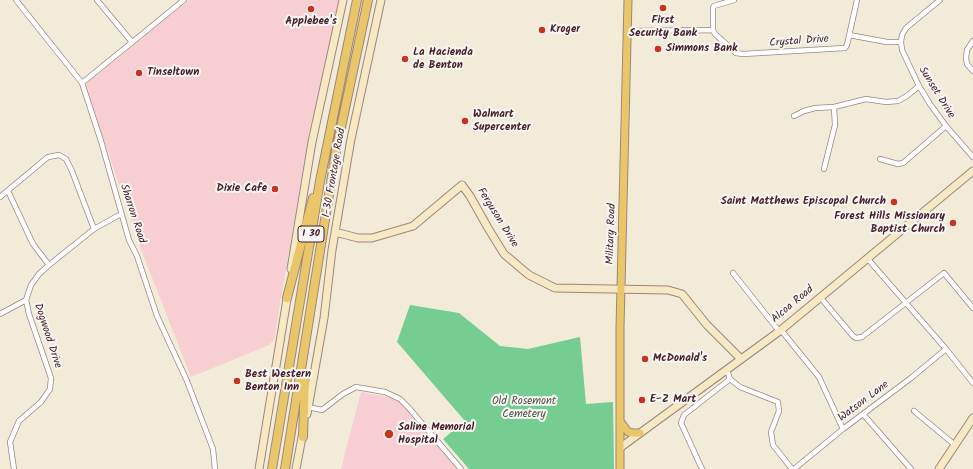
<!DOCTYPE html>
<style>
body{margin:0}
canvas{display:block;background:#f1ebd8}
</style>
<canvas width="973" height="469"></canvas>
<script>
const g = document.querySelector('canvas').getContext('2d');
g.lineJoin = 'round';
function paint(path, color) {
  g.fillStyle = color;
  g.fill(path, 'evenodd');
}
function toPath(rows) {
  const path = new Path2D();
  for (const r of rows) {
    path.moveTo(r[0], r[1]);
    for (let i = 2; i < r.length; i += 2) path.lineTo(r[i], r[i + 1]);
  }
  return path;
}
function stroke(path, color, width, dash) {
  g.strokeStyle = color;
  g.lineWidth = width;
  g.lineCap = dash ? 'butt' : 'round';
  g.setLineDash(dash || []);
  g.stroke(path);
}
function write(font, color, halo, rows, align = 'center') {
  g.font = font + ' Kalam,sans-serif';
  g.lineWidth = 4;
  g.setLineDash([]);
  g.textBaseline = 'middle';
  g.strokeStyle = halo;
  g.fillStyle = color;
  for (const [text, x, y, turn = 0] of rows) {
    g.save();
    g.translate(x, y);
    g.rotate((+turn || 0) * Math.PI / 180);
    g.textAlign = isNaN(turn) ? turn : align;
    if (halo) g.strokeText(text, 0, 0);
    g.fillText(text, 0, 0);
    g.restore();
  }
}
paint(toPath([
 [189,0,339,0,309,133,274,340,269,345,191,377,140,247,86,87,87,83],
 [361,392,398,399,457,469,341,469]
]), '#f7cfd2');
paint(toPath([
 [410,305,459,313,500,346,528,349,580,337,586,404,613,402,614,469,469,469,443,439,465,421,397,342]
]), '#75cd92');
const street = toPath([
 [16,0,82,83,101,141,129,240,137,256,157,316,187,381,213,449,215,469],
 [97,0,132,42],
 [940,0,906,28,902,35,901,42,902,50,919,86,930,104,946,126,973,157],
 [713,30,715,34,736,53,743,54,845,48,847,45,857,0],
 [627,31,713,30,713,8,714,6,734,0],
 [849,35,887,42,901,42],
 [973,41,967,50,966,58,967,64,973,71],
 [82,83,184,0],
 [794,116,804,111,815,108,834,107,866,99,886,102,898,101,907,96,919,86],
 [880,159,898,164,903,163,946,126],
 [824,169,835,125,834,107],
 [8,191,33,244,49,265],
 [0,197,48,157,59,155,66,159,72,171,94,229],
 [867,258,946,349,973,383],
 [733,273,779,331],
 [820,297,853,336,856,338,862,337,944,273,973,308],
 [0,314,26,300],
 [781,330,819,377,843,429],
 [727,370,730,379,740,387,778,402,779,411,771,432,773,445,792,469],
 [308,407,322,410,343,394,356,387,385,392,400,399,408,407,461,469],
 [914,411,955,445],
 [863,414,911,469],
 [14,469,10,442,19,421,41,402,50,389,51,378,29,314,26,300,31,285,39,274,49,265,94,229,121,214],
 [702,469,681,423,684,415,730,379],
 [794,469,843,429,911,378,946,349]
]);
const secondary = toPath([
 [335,232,358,238,372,238,413,226,462,185,470,196,488,228,504,254,529,275,555,288,668,290,682,294,707,325,741,359],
 [291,269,312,142,343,0],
 [307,414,324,318,332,250,351,139,381,0],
 [621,447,781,330,973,171],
 [259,469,288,293],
 [296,469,303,432],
 [939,469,973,418]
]);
const primary = toPath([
 [620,421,628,432,633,433,640,433],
 [620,469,620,328,628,0]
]);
const highway = toPath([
 [287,298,313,198],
 [303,437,305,378],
 [272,469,320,181,357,0],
 [285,469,336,151,368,0]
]);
stroke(street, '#9e8582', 6);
stroke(secondary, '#9e8582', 9);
stroke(primary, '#9e8582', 9);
stroke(highway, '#9e8582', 10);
stroke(street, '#fff', 4.5);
stroke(secondary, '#f6e9c3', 7);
stroke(primary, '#e9c769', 7);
stroke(highway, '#e9c769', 8);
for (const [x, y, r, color] of [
 [663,8,4,"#c8321e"],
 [311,9,4,"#c8321e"],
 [542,30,4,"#c8321e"],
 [658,49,4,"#c8321e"],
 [405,59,4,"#c8321e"],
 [139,73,4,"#c8321e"],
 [465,121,4,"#c8321e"],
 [275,189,4,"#c8321e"],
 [894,202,4,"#c8321e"],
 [953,223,4,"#c8321e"],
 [645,359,4,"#c8321e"],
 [237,381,4,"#c8321e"],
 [642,400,4,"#c8321e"],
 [389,434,5,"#c8321e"]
]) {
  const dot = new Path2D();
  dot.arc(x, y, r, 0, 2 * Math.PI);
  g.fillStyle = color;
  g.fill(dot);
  stroke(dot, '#f6f6f2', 1.5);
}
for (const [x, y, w] of [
 [311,234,26]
]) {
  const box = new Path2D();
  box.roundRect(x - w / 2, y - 8, w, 16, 3);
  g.fillStyle = '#f6f6f2';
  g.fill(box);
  stroke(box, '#4a1f2b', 1);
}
write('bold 10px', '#4a1f2b', null, [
 ["I 30",311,234]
]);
write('bold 11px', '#4a1f2b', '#f6f6f2', [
 ["First",663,21,"center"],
 ["Security Bank",663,34,"center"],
 ["Applebee's",311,22,"center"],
 ["Kroger",550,30],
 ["Simmons Bank",666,49],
 ["La Hacienda",413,53],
 ["de Benton",413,66],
 ["Tinseltown",147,73],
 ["Walmart",473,115],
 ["Supercenter",473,128],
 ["Dixie Cafe",267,189,"right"],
 ["Saint Matthews Episcopal Church",886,202,"right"],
 ["Forest Hills Missionary",945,217,"right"],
 ["Baptist Church",945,230,"right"],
 ["McDonald's",653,359],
 ["Best Western",245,375],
 ["Benton Inn",245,388],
 ["E-Z Mart",650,400],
 ["Saline Memorial",398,428],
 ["Hospital",398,441]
], 'left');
write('11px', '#4a1f2b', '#f6f6f2', [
 ["Crystal Drive",799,42,-4],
 ["Sunset Drive",936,93,58],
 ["I-30 Frontage Road",335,173,-80],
 ["Sharron Road",132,214,72],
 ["Ferguson Drive",497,218,58],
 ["Military Road",612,234,-88],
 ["Alcoa Road",793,305,-40],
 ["Dogwood Drive",47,336,72],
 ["Watson Lane",864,402,-37]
]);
write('11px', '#57534a', '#f6f6f2', [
 ["Old Rosemont",524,402],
 ["Cemetery",524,415]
]);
</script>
